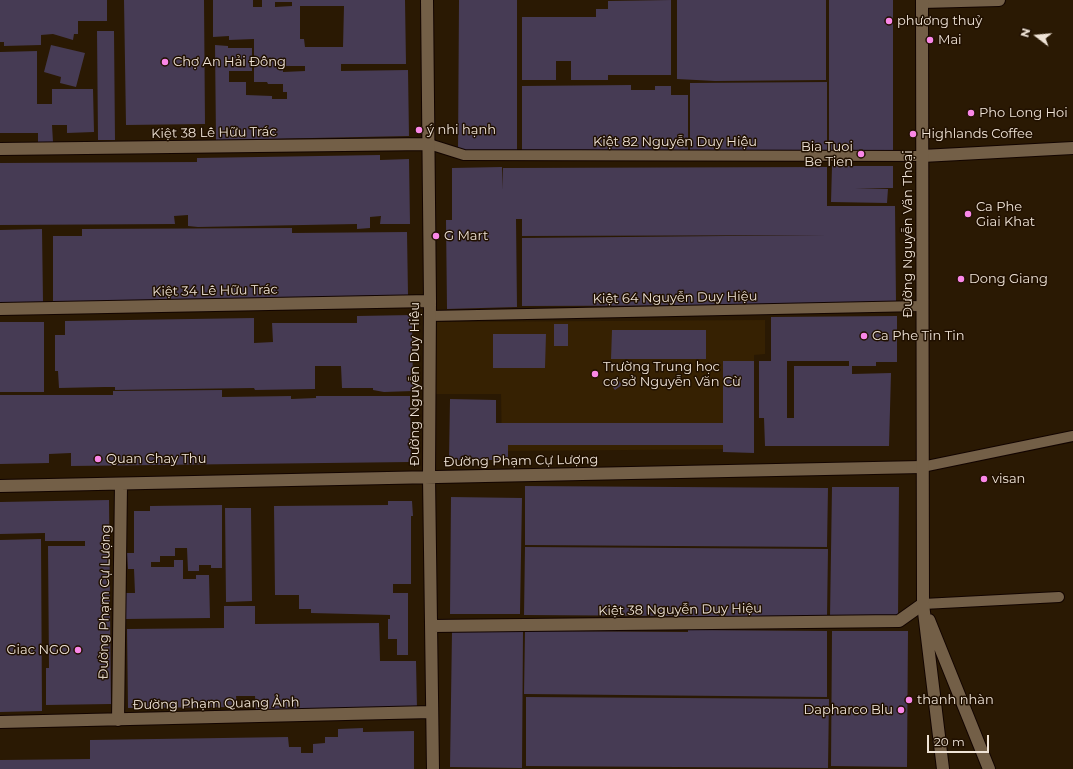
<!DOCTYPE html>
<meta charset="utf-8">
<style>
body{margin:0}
#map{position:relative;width:1073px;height:769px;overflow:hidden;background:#2a1903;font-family:Montserrat,sans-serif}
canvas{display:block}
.north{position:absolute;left:1017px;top:16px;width:40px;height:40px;-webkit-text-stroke:3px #201000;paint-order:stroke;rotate:286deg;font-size:11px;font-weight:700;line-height:16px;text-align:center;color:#efe3d6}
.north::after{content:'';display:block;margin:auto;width:14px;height:18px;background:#efe3d6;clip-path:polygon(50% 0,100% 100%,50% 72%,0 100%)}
.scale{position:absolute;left:927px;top:735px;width:62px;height:18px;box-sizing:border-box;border:2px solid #efe3d6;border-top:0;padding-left:5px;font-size:12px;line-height:14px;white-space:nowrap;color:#efe3d6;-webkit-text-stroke:3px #201000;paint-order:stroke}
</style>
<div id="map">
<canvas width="1073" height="769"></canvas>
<div class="north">N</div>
<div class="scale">20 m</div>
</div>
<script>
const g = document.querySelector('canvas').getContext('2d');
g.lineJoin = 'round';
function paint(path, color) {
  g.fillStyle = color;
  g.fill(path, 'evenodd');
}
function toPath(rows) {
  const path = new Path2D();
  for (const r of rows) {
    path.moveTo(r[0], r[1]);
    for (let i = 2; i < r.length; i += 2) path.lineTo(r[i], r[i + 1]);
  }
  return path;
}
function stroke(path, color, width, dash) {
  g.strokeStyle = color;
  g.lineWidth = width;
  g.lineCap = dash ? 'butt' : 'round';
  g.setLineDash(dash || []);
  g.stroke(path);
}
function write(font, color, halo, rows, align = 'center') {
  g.font = font + ' Montserrat,sans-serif';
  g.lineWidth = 3;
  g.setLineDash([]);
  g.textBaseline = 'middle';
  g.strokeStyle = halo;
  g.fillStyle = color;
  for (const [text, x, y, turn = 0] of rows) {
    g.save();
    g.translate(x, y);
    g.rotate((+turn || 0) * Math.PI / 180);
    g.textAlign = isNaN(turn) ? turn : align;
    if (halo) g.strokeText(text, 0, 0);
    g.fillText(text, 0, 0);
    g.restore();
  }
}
paint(toPath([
 [765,320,765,354,754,355,754,449,502,451,501,394,436,394,436,322]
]), '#362102');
paint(toPath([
 [0,0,107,0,107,21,78,21,78,34,74,34,73,40,53,34,41,35,41,45,4,46,4,42,0,42],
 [124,0,204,0,205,124,126,125],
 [213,0,253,0,253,7,262,7,262,0,405,0,406,64,341,64,341,71,408,70,409,136,216,140,215,45,228,46,228,48,252,48,252,71,229,71,229,82,246,82,246,95,272,96,272,99,287,99,287,92,283,92,283,84,268,84,267,82,254,82,254,39,229,40,229,36,213,37],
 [275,2,292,2,292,6,275,7],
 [300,6,344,6,343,47,305,47,304,39,300,39],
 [283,66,305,66,305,71,283,72],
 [459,0,517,0,517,151,458,152],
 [671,0,671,75,608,75,608,80,571,80,571,61,556,61,556,80,522,80,522,17,596,17,596,9,608,9,608,1],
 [677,0,826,0,826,80,715,81,677,79],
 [829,0,893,0,893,151,829,151],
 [97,31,114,31,115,140,98,140],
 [51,45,85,53,76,87,60,83,61,77,44,72],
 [37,51,37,104,52,104,52,89,93,89,94,132,67,133,67,125,52,125,53,142,38,142,38,133,0,133,0,52],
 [827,82,827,151,690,151,690,83],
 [631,85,631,90,655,90,655,86,671,86,671,95,688,95,688,150,522,151,522,86],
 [380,155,380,160,409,159,410,224,380,224,381,216,370,217,370,228,357,229,357,224,198,227,188,226,188,215,174,216,175,224,0,225,0,163,197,162,197,158],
 [832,166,893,166,893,188,855,188,888,189,887,203,831,202],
 [502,167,503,190,503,168,827,167,827,206,895,206,896,302,827,303,827,305,522,306,522,238,827,235,522,236,522,219,516,219,517,307,447,309,446,220,452,220,452,168],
 [292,228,292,233,407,232,408,295,53,302,53,236,82,236,82,229],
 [42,229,43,302,0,302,0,230],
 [412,315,413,391,384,392,373,390,373,388,342,388,341,366,315,366,315,389,255,390,254,388,115,390,115,387,105,387,59,388,58,371,55,371,55,335,65,335,65,321,254,318,254,343,273,342,272,323,357,323,357,316],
 [897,316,897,362,876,362,876,366,852,366,852,374,891,373,889,446,765,446,764,418,759,418,759,361,771,361,771,317],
 [787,361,849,361,849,366,794,366,794,418,787,418],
 [0,322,44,322,44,392,0,392],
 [554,324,568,324,568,346,554,346],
 [612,330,706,330,706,359,611,359],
 [493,334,546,334,545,368,493,368],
 [723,361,754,361,754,453,723,452,723,445,508,445,508,460,449,460,450,399,496,400,496,423,723,423],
 [617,378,622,385,615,390,610,384],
 [222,390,222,397,291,396,291,399,316,398,316,396,410,396,411,462,71,466,71,453,49,454,49,463,0,464,0,395,113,395,113,391],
 [525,486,828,488,827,547,525,545],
 [832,487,899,487,898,618,830,617],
 [451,497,522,498,520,614,450,614],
 [109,500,111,704,46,705,46,668,49,668,48,546,85,546,85,541,45,541,45,533,0,534,0,502],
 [388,501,412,501,413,516,411,516,411,584,393,584,393,593,408,593,408,655,397,655,397,639,388,639,388,619,390,619,390,615,311,613,311,609,299,609,299,595,275,595,274,506,388,505],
 [222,505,222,568,211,568,211,565,199,565,199,571,188,571,187,548,175,548,175,556,160,556,160,562,151,562,151,567,174,567,174,560,183,560,183,579,196,579,196,575,209,575,210,618,126,619,126,593,135,593,134,569,128,569,127,553,134,553,134,511,150,511,150,506],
 [225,508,251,508,252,601,226,602],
 [41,539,42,711,0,712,0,540],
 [525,547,828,549,827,617,524,615],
 [224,606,255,606,255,624,379,623,380,661,416,661,417,709,256,711,255,696,236,696,237,707,128,708,127,629,224,628],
 [688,630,827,631,827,697,524,694,525,631,688,632],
 [452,631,523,632,522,768,450,767],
 [832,631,908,631,907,767,831,766],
 [526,697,829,699,828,768,526,766],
 [363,728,363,732,414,731,414,769,0,769,0,760,90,759,90,740,288,737,289,747,301,747,301,753,313,753,313,744,325,743,325,737,338,737,338,729]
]), '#463b54');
const lane = toPath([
 [429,144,464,155,922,156],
 [429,316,922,306],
 [922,467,1073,436],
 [923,604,1059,597]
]);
const street = toPath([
 [427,0,430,301,429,477,433,769],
 [922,2,999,0],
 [0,149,429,144],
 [922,156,1073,148],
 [0,309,430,301],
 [0,486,922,467],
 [432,626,899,621,923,604],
 [118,720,121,485],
 [0,722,432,712]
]);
const secondary = toPath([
 [922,0,923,604,943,769],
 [929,620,989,769]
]);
stroke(lane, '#120400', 12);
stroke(street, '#120400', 14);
stroke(secondary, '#120400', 14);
stroke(lane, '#735f47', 10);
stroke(street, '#735f47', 12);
stroke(secondary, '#735f47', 12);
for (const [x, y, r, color] of [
 [889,21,4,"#fa87e7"],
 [930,40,4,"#fa87e7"],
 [165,62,4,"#fa87e7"],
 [971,113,4,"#fa87e7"],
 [419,130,4,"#fa87e7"],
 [913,134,4,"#fa87e7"],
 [861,154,4,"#fa87e7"],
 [968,214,4,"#fa87e7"],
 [436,236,4,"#fa87e7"],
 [961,279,4,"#fa87e7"],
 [864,336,4,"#fa87e7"],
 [595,374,4,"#fa87e7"],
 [98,459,4,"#fa87e7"],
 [984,479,4,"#fa87e7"],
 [78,650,4,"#fa87e7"],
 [909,700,4,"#fa87e7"],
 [901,710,4,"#fa87e7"]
]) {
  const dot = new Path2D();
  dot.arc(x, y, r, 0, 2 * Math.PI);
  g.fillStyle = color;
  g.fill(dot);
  stroke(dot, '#201000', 1.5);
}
write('13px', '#efe3d6', '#201000', [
 ["phương thuỷ",897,21],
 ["Mai",938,40],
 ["Chợ An Hải Đông",173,62],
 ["Pho Long Hoi",979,113],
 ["ý nhi hạnh",427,130],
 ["Highlands Coffee",921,134],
 ["Bia Tuoi",853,147,"right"],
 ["Be Tien",853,162,"right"],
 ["Ca Phe",976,207],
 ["Giai Khat",976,222],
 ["G Mart",444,236],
 ["Dong Giang",969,279],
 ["Ca Phe Tin Tin",872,336],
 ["Trường Trung học",603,367],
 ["cơ sở Nguyễn Văn Cừ",603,382],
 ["Quan Chay Thu",106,459],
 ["visan",992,479],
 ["Giac NGO",70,650,"right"],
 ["thanh nhàn",917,700],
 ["Dapharco Blu",893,710,"right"]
], 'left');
write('13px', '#efe3d6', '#201000', [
 ["Kiệt 38 Lê Hữu Trác",214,133,-1],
 ["Kiệt 82 Nguyễn Duy Hiệu",675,142],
 ["Đường Nguyễn Văn Thoại",908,234,-90],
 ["Kiệt 34 Lê Hữu Trác",215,291,-1],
 ["Kiệt 64 Nguyễn Duy Hiệu",675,298,-1],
 ["Đường Nguyễn Duy Hiệu",415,384,-90],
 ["Đường Phạm Cự Lượng",521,461,-1],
 ["Đường Phạm Cự Lượng",105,602,-89],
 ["Kiệt 38 Nguyễn Duy Hiệu",680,610,-1],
 ["Đường Phạm Quang Ảnh",216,704,-1]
]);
</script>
